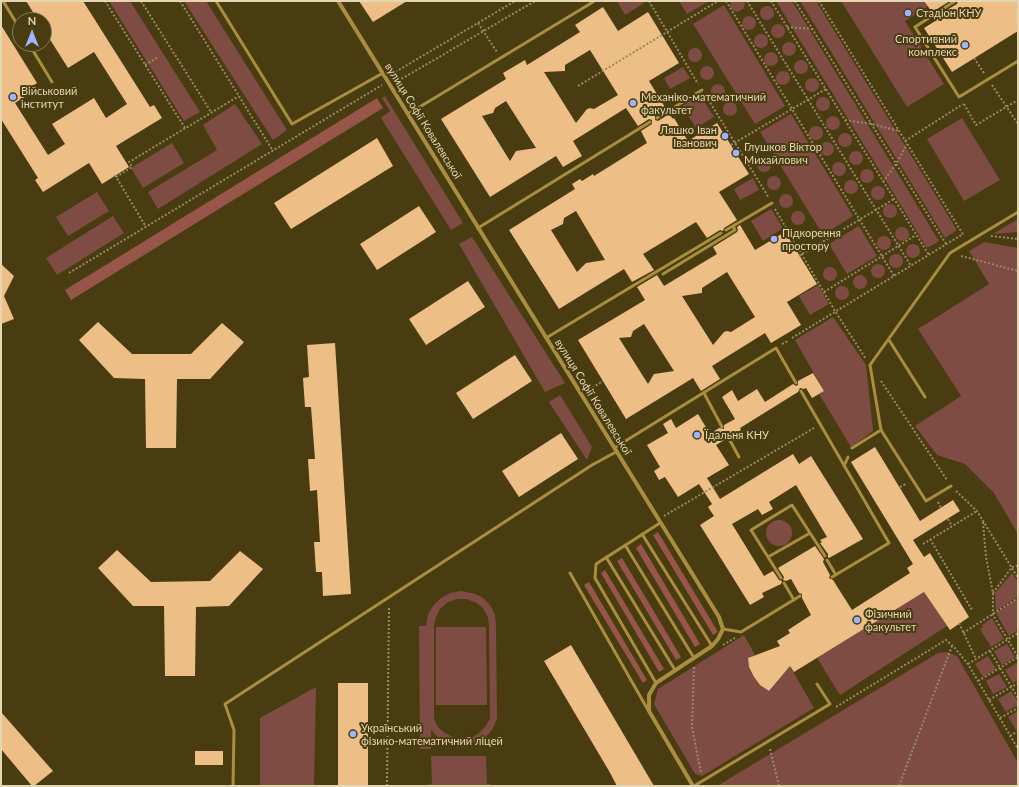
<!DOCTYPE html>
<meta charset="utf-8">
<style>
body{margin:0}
#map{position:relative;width:1019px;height:787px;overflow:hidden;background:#493c11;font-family:Lato,sans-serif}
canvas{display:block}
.frame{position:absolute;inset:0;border:2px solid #e3d6b0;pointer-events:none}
.north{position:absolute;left:12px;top:12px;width:40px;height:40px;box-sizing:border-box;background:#493c11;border:1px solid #877a51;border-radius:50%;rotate:0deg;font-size:11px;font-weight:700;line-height:16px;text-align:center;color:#e3d6b0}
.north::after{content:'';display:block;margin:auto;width:14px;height:18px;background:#9eb4fd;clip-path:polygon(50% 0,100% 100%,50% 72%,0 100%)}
</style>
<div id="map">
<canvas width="1019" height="787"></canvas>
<div class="frame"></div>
<div class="north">N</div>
</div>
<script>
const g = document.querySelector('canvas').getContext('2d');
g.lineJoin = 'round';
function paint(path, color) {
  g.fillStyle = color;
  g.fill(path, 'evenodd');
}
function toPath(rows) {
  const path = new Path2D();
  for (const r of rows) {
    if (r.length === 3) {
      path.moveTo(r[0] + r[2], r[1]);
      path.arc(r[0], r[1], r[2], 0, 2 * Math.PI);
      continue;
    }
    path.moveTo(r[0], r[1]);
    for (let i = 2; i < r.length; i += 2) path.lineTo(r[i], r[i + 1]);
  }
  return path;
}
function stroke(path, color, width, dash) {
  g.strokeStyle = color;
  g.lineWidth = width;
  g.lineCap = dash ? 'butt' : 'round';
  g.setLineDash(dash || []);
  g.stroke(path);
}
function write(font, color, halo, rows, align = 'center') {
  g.font = font + ' Lato,sans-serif';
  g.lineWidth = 4;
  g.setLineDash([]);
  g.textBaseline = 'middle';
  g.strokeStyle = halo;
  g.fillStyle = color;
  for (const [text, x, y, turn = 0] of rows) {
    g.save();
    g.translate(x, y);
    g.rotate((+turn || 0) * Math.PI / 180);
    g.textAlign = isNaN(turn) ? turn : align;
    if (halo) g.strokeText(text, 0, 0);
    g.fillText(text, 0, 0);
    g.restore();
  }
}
paint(toPath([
 [109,1,130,1,200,112,184,121],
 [184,1,206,1,287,130,273,140],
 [617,1,643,1,644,3,625,15],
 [679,1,709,1,687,14],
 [731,1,744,1,745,4,743,9,737,12,733,10,730,6],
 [776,1,792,1,939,241,927,248],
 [800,1,816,1,957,230,945,238],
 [841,1,936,1,905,21,944,84,907,107],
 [724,5,785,106,755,124,693,24],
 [767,13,7],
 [749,23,7],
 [778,31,7],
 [761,41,7],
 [789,49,7],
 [695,55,7],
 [771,59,7],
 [801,67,7],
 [707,73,7],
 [683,67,690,78,670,89,664,78],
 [783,78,7],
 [812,85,7],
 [718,91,7],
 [700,95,714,117,696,128,682,106],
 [385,96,463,223,451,230,381,118,390,111,382,98],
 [823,104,7],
 [730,109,7],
 [235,104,262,144,158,209,148,192,217,150,203,125],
 [791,114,853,216,823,235,760,132],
 [833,123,7],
 [962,118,1000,180,964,201,927,139],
 [816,133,7],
 [845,140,7],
 [827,149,7],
 [172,143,184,163,143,188,131,168],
 [856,158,7],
 [764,165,7],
 [839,169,7],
 [867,176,7],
 [774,183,7],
 [753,178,759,190,740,200,734,189],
 [851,187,7],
 [878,193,7],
 [97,192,109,211,68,236,56,217],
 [786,201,7],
 [890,211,7],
 [771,209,783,228,763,241,751,221],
 [798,218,7],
 [113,216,124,233,57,275,46,258],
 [1018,219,1018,232,993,234],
 [859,226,877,256,847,274,829,244],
 [902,234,7],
 [884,243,7],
 [472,237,565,383,545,392,459,244],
 [984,242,1018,248,1018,534,994,493,965,464,937,455,915,426,961,396,918,329,989,284,969,251],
 [913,251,7],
 [896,261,7],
 [878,271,7],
 [830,274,7],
 [860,282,7],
 [818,285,829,304,810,315,799,296],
 [842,293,7],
 [833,317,866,365,873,431,851,447,819,394,824,391,795,340],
 [560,395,592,447,587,460,549,402],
 [779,533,13],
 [1012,573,1018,582,1018,596,996,611,995,593],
 [461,591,472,593,482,597,490,605,495,615,496,626,497,719,492,730,484,739,474,745,462,747,450,745,440,739,431,730,431,749,420,749,419,626,426,626,428,615,433,606,441,598,450,593],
 [457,599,466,599,475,602,483,608,488,617,489,626,490,719,485,727,479,733,471,738,462,739,453,737,445,733,438,727,434,719,434,626,436,617,440,609,448,602],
 [924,592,947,626,840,695,817,658],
 [1018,598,1018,630,1009,636,996,613],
 [992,618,1004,639,991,647,980,629,983,627,982,625],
 [436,627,486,627,487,705,436,705],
 [744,635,755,655,748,658,749,667,754,677,760,685,769,691,790,666,814,708,702,776,695,774,654,704,658,689],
 [1007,644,1015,657,1002,665,994,651],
 [946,652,957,656,1018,763,1018,786,717,786,938,653],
 [988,656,996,669,983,677,975,664],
 [1018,662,1018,680,1013,683,1005,670],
 [999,674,1007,687,993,694,986,681],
 [316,687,314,786,260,786,260,718],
 [1011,691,1018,702,1018,705,1006,712,998,699],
 [1018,711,1018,728,1016,730,1008,717],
 [431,756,486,756,487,784,490,784,490,786,428,786,428,785,432,784]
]), '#7e4c43');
paint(toPath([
 [377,98,383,108,71,300,65,290],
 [658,532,718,632,713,635,653,535],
 [641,544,700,644,695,647,636,548],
 [622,558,681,657,676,660,617,561],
 [605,570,664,669,659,672,601,573],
 [589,582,647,680,643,683,584,585]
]), '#985549');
paint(toPath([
 [26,1,83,1,150,107,154,105,162,118,116,146,129,167,102,184,89,163,43,192,35,180,38,178,1,119,1,25,37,83,24,92,26,96,15,103,48,155,65,144,52,124,94,98,106,118,127,104,94,52,68,68,44,30,44,20,38,20],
 [359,1,407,1,373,22],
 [924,1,950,1,932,12],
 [958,1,1018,1,1018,31,952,72,924,28,937,20,935,17,957,4],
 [603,7,618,31,648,12,679,63,649,81,666,109,655,116,655,120,658,121,669,114,673,119,674,118,688,141,717,123,749,174,719,192,737,220,724,228,723,231,720,230,707,238,696,222,643,254,654,270,632,282,624,269,559,309,509,230,575,189,572,184,580,179,582,181,593,174,594,176,647,143,641,131,652,124,652,120,649,119,638,126,626,108,573,141,582,156,563,167,556,156,490,197,441,119,506,79,503,73,525,60,527,65,580,32,575,25],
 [590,50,618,95,594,109,590,108,587,109,576,123,544,72,565,71,565,65],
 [506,101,536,148,516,151,510,161,482,116,493,113,495,108],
 [576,211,605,260,586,263,577,272,551,230,563,224,564,218],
 [377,138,393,166,291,229,274,203],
 [419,206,436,232,377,270,360,244],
 [740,225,755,250,785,232,817,284,787,302,801,325,771,343,765,333,712,366,720,379,701,391,693,378,626,419,578,340,645,300,637,287,657,275,664,286,717,254,713,247,737,232,738,230,737,227],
 [727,272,755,317,731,332,727,331,724,332,713,345,682,296,702,293,702,288],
 [644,324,674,371,654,374,648,384,619,338,631,337,633,331],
 [1,264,14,276,4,296,14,319,1,324],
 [468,281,485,307,426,345,409,319],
 [98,322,132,354,191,354,222,323,244,342,210,379,177,379,176,448,146,448,145,379,114,378,79,340],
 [335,343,351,594,323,596,322,572,316,572,314,542,320,542,317,490,310,491,308,459,315,459,311,407,305,407,303,378,309,377,307,345],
 [515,355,532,381,473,419,456,393],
 [813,373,824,391,812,398,806,388,804,389,800,388,798,392,740,428,741,430,731,436,728,432,725,433,724,435,726,439,716,445,729,465,707,478,720,499,793,454,799,464,811,456,863,539,829,558,828,557,828,554,820,543,822,542,820,540,827,537,796,485,769,502,773,509,762,515,758,509,732,524,764,576,773,571,779,580,782,581,781,584,762,593,764,597,750,605,700,525,714,516,708,507,712,504,699,484,678,497,665,477,659,480,654,471,660,467,647,445,668,433,663,424,671,419,676,428,698,414,710,434,719,428,724,429,724,425,735,419,722,397,732,390,738,401,757,389,765,402,793,384,796,386,798,385,798,381],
 [561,433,578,459,519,497,502,471],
 [875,447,920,521,953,500,960,511,913,540,924,557,930,553,969,617,950,630,924,592,794,672,790,666,769,691,760,685,754,677,749,667,748,658,780,646,777,641,790,633,788,630,811,615,802,598,802,594,799,593,791,579,786,581,783,580,784,577,778,568,815,546,824,559,823,562,830,575,829,578,833,580,852,610,910,573,907,568,913,564,851,462],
 [117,550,151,582,210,581,240,551,263,569,229,606,196,607,195,676,165,676,164,606,133,606,98,568],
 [571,645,654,786,617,786,609,771,544,661],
 [338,683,368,683,368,786,338,786],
 [1,712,53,771,34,786,32,786,1,749],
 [195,751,223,751,223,765,195,765]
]), '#edbe86');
stroke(toPath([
 [105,1,185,128],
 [141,1,211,112],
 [180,1,273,151],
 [649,1,698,84],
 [726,1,894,276],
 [747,1,911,266],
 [771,1,929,255],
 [795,1,946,244],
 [819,1,964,236],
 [478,23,497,52],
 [787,27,812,29],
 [974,58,984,73],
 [145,65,158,57],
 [392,74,515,1],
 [398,81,535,1],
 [992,85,1018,124],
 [578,86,718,1],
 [706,96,769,198],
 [964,104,976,125,1018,100],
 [845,120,872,124,899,131],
 [905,141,963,104],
 [731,145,826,89],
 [115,175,146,227],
 [116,177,132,167,129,162,239,96],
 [883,182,896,164,907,144],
 [775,209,835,311,866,359],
 [991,236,1018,239],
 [799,256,894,199],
 [961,256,1018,271],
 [69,273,382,85],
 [824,292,916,235],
 [792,338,963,234],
 [782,344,788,341],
 [881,381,947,480],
 [589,390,603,381],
 [900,487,907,483],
 [956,491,977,511,1018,578],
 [938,502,941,508],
 [664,516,814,428],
 [948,519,952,526],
 [983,522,986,557,993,593,993,615,1018,657],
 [930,539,972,610],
 [923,544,977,511],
 [993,593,1012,567,1018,566],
 [959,623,976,659],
 [963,633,1018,598],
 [723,645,735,638],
 [990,651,1018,698],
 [968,664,1018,633],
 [694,667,692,727,701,773],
 [978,681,1018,657],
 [989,700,1018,683],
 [836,707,946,640,954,647,968,664,1018,749],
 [1000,718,1018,708],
 [1010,736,1018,731],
 [770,749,779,786],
 [387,786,389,606],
 [899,786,952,646]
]), '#978a62', 2, [2, 2]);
stroke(toPath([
 [3,1,20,29],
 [216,1,292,124,383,73],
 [955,1,915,27,959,97,1018,61],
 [29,44,52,82],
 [408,114,593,2],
 [657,118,702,90],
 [478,228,650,122],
 [726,230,772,203],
 [663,274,735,230,733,226],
 [546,338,721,233],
 [889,340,925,397],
 [801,391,889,543,832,577],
 [704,393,722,427],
 [727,435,739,457],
 [614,448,776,348,796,383],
 [852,448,881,430],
 [844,466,848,457],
 [951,486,926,501,881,430,870,365,950,253,1018,212],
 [642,534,712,646],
 [625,545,694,658],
 [606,557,675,670],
 [768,557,751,530,792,505,810,533],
 [827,560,836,575],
 [570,573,648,710],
 [781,578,768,557,810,533,825,556],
 [784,583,794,600],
 [723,629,741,632,800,596],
 [656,683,595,578,596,564,660,523],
 [233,786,234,730,225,704,592,465,616,452],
 [694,786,830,704,817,684]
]), '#a88e3e', 3);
stroke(toPath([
 [338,1,719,617,723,629,718,639,712,646,656,683,649,695,649,711,693,786]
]), '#a88e3e', 4);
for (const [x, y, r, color] of [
 [908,13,4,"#9eb4fd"],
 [965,45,4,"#9eb4fd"],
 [13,97,4,"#9eb4fd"],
 [633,103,4,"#9eb4fd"],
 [725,136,4,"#9eb4fd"],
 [736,153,4,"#9eb4fd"],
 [774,239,4,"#9eb4fd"],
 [697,435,4,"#9eb4fd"],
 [857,620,4,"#9eb4fd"],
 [353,734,4,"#9eb4fd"]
]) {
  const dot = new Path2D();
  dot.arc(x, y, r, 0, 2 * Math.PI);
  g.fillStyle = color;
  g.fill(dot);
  stroke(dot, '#493c11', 1.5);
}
write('11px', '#e3d6b0', '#493c11', [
 ["Стадіон КНУ",916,13],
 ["Спортивний",957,39,"right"],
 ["комплекс",957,52,"right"],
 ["Військовий",21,91],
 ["інститут",21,104],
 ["Механіко-математичний",641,97],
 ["факультет",641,110],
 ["Ляшко Іван",717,130,"right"],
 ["Іванович",717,143,"right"],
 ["Глушков Віктор",744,147],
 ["Михайлович",744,160],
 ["Підкорення",782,233],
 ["простору",782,246],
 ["Їдальня КНУ",705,435],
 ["Фізичний",865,614],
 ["факультет",865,627],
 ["Український",361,728],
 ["фізико-математичний ліцей",361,741]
], 'left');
write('11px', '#e3d6b0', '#493c11', [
 ["вулиця Софії Ковалевської",423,121,58],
 ["вулиця Софії Ковалевської",593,397,58]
]);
</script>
